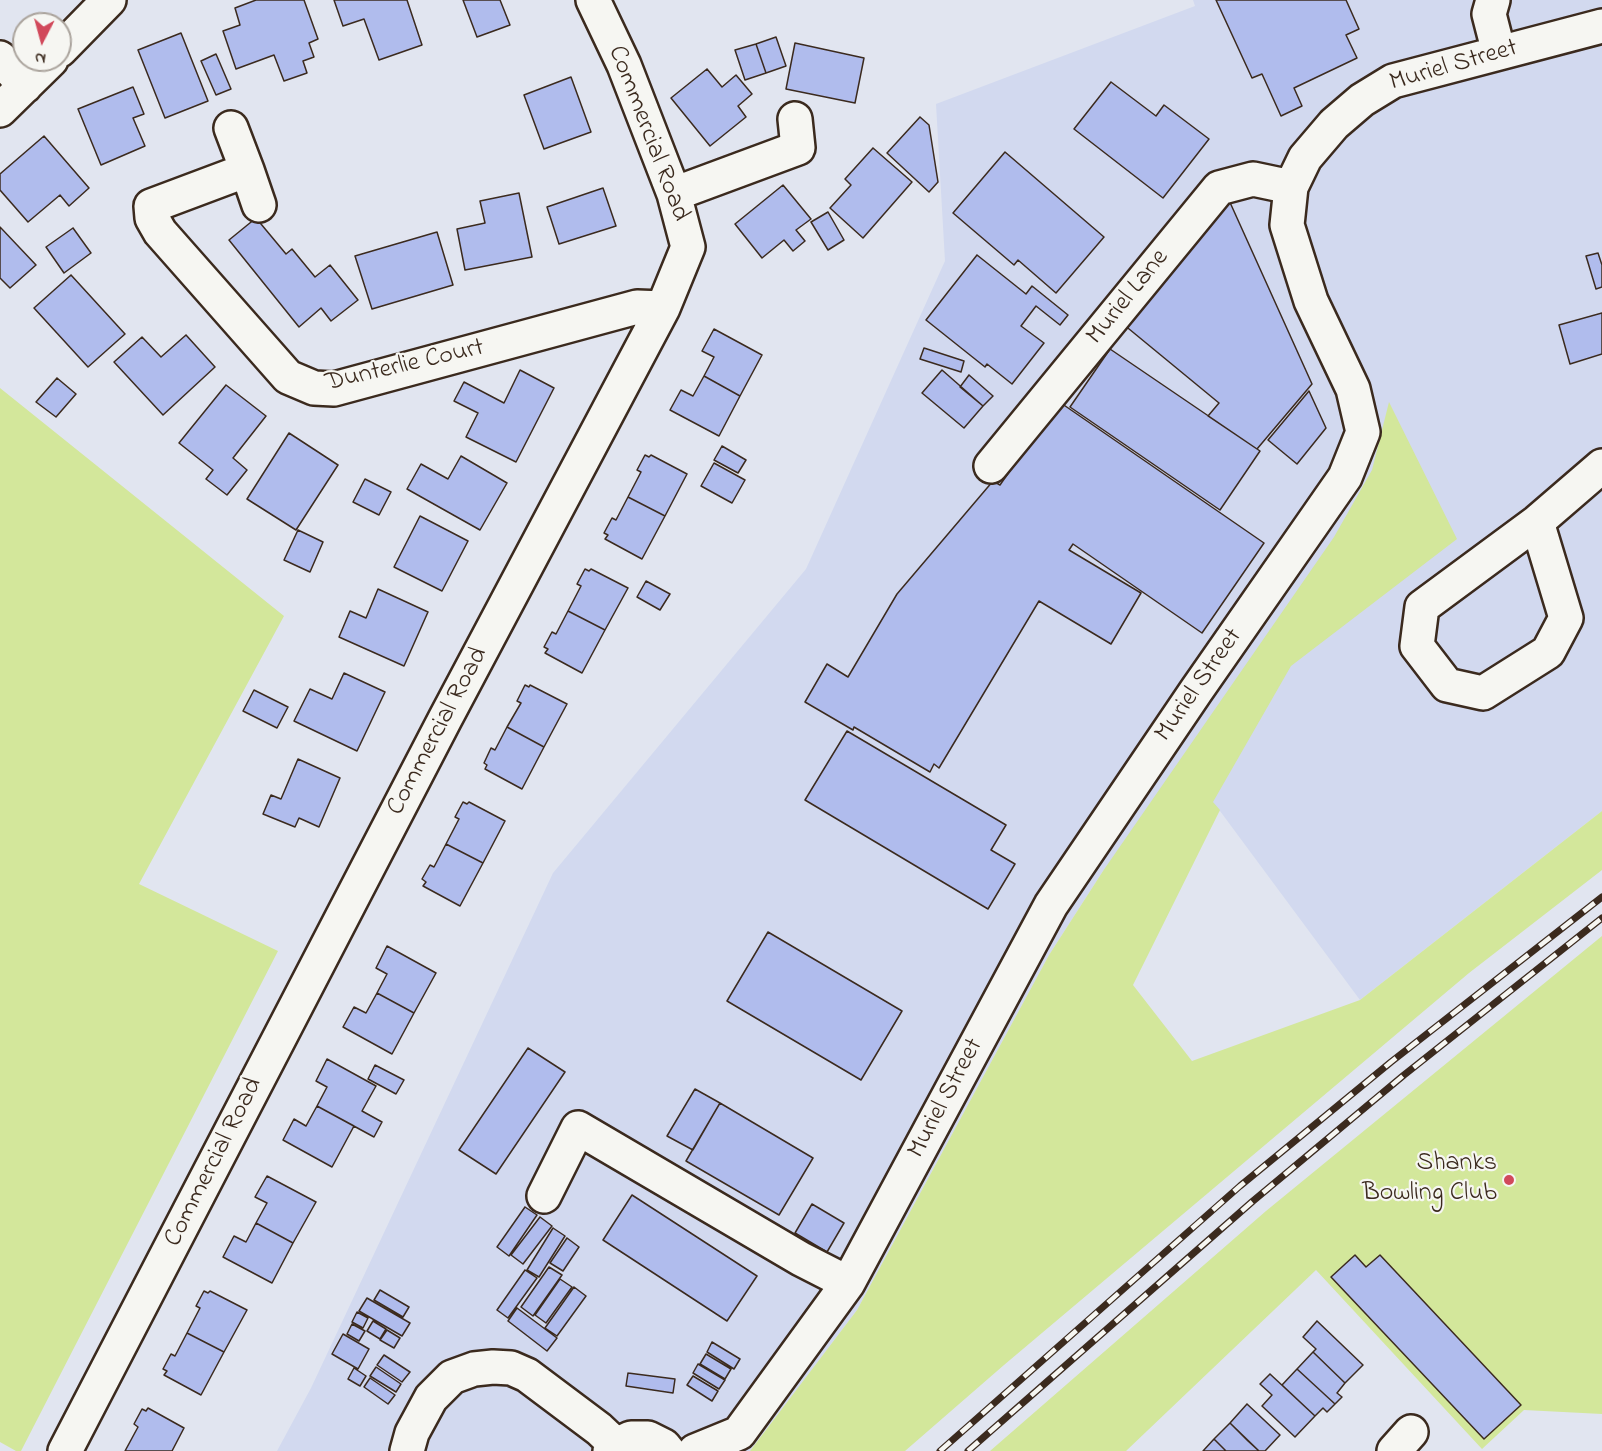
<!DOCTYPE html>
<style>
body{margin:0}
#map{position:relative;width:1602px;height:1451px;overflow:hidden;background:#e1e5f0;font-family:"Indie Flower",sans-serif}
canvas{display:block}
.north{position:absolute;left:12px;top:12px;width:60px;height:60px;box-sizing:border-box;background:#f6f6f2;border:2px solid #aba49d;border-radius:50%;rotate:186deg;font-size:16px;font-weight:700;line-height:24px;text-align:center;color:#3b2a1e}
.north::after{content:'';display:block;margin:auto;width:21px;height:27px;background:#d1495b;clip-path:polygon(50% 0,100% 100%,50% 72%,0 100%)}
</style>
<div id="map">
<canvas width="1602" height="1451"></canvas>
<div class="north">N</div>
</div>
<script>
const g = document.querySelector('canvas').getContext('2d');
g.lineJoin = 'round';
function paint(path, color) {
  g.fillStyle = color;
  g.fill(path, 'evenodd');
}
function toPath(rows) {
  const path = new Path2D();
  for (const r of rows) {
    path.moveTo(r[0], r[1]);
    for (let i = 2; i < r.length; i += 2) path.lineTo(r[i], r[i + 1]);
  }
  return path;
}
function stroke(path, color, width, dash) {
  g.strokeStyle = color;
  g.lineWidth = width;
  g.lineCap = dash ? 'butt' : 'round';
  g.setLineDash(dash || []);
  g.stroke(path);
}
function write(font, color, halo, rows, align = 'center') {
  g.font = font + ' "Indie Flower",sans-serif';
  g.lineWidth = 4.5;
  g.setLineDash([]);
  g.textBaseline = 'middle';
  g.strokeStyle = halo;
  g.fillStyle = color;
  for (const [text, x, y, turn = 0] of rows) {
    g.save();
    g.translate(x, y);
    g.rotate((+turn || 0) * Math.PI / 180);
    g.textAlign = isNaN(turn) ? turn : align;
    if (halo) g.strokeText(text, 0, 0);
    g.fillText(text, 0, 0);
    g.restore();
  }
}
paint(toPath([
 [1193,0,1602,0,1602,811,1360,1000,1220,811,1103,871,1049,955,857,1310,750,1451,277,1451,311,1388,553,873,806,569,945,261,936,104,1195,6]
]), '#d2d9ef');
paint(toPath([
 [0,388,284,616,139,884,278,951,21,1451,16,1451,0,1442],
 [1389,402,1457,539,1291,666,1213,802,1220,810,1133,985,1192,1061,1360,1000,1602,811,1602,870,1469,973,1004,1365,905,1451,750,1451,857,1310,1049,955,1103,871,1334,537,1372,470],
 [1602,936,1602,1414,1524,1410,1482,1449,1316,1270,1126,1451,990,1451,1266,1211]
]), '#d3e79b');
const building = toPath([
 [256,0,304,0,318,39,309,43,314,57,303,61,307,73,284,81,274,55,236,69,223,31,240,25,235,8,256,0],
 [334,0,407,0,422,45,379,60,364,19,343,26,334,0],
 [463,0,500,0,510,25,477,37,463,0],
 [1216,0,1346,0,1359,29,1346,35,1357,58,1294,88,1302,106,1281,116,1262,74,1252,78,1216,0],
 [181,33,208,101,165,118,138,50,181,33],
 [776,37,786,66,766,73,756,44,776,37],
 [795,43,864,58,855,103,786,89,795,43],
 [756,44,766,73,745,80,735,50,756,44],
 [216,54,231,89,216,95,201,61,216,54],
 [707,69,722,87,736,75,752,94,738,106,746,117,710,146,671,98,707,69],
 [571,77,591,132,544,149,524,95,571,77],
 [1111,82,1156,116,1164,105,1209,139,1163,198,1074,129,1111,82],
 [133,87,144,114,133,118,145,146,101,165,78,109,133,87],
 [920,117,929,125,938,182,929,192,887,153,920,117],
 [44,136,89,188,69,206,60,195,28,222,0,190,0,174,44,136],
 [873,148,912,182,863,238,830,208,851,185,845,179,873,148],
 [1005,152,1104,237,1056,293,1018,260,1014,265,953,213,1005,152],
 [783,185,811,219,796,230,805,241,793,251,784,240,762,258,735,224,783,185],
 [603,188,616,226,559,244,547,207,603,188],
 [519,193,532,257,465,270,457,229,485,223,480,201,519,193],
 [1228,198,1312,384,1257,449,1208,416,1219,403,1123,324,1228,198],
 [828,212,844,240,828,250,811,222,828,212],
 [256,218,286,254,292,249,315,277,330,265,358,300,331,321,321,308,299,327,229,240,256,218],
 [0,227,36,265,10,288,0,278,0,227],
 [73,228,91,253,64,273,46,247,73,228],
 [437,232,453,285,372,309,355,256,437,232],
 [1598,253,1602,265,1602,287,1596,289,1586,256,1598,253],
 [977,255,1026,294,1032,286,1068,315,1060,325,1036,306,1021,326,1044,343,1012,384,987,364,985,367,926,320,977,255],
 [71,275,125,334,88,367,34,308,71,275],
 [1602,313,1602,354,1570,364,1559,325,1602,313],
 [714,329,762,355,740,396,704,376,714,357,702,351,714,329],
 [186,335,215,367,163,415,114,362,142,337,161,357,186,335],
 [924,348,964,361,961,372,920,359,924,348],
 [1110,349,1260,451,1220,510,1070,407,1110,349],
 [520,370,554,388,516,462,466,437,478,413,454,401,464,382,504,403,520,370],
 [942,370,983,406,964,428,922,393,942,370],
 [969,375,993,396,983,406,960,387,969,375],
 [704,376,740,396,719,436,670,410,681,390,693,396,704,376],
 [57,378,76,394,56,417,36,402,57,378],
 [226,385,266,416,233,458,247,470,227,495,206,479,213,470,179,443,226,385],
 [1309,391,1326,428,1297,464,1268,440,1309,391],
 [1058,401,1264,543,1202,633,1073,544,1069,550,1141,593,1111,644,1039,601,939,768,934,764,930,772,854,727,853,730,805,702,827,664,848,677,897,594,993,481,1000,485,1058,401],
 [289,433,338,465,296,530,247,499,289,433],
 [722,446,746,460,738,473,714,460,722,446],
 [645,455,649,457,651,455,687,474,665,516,628,497,641,472,637,470,645,455],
 [461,456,507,483,480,530,407,489,421,464,448,479,461,456],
 [714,463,745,480,732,503,701,486,714,463],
 [365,479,391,492,379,515,353,502,365,479],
 [628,497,665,516,642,559,605,539,608,535,604,533,612,518,616,520,628,497],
 [420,516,468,541,442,591,394,567,420,516],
 [298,530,323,542,310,572,284,560,298,530],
 [585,569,589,571,591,569,628,588,605,630,568,611,581,586,577,584,585,569],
 [646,581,670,594,660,610,637,597,646,581],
 [378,589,428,612,404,666,339,637,350,611,366,618,378,589],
 [568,611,605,630,582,673,545,653,548,649,544,647,552,632,556,634,568,611],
 [344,673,385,692,357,751,294,721,310,689,332,699,344,673],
 [525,685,529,687,530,685,567,704,544,747,507,727,521,703,517,701,525,685],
 [254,690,288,707,277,728,243,711,254,690],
 [507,727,544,747,522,789,485,769,487,765,484,763,491,748,495,750,507,727],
 [847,731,1006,825,991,850,1015,864,988,909,805,800,847,731],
 [298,759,340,778,319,827,299,818,295,827,263,814,271,795,281,799,298,759],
 [463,802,467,804,469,802,505,821,483,863,446,844,459,819,455,817,463,802],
 [446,844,483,863,460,906,423,886,426,882,422,879,430,865,434,867,446,844],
 [768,932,902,1011,861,1080,727,1001,768,932],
 [387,946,436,973,414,1013,377,993,387,974,376,968,387,946],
 [377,993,414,1013,392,1054,343,1027,354,1007,366,1013,377,993],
 [528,1048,565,1072,496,1174,459,1150,528,1048],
 [327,1059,376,1086,362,1111,382,1122,374,1137,317,1106,327,1087,316,1081,327,1059],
 [375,1065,404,1080,396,1094,368,1079,375,1065],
 [695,1089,720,1103,693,1150,667,1136,695,1089],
 [720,1103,813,1158,779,1215,686,1161,720,1103],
 [317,1106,354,1126,332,1167,283,1140,294,1119,306,1126,317,1106],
 [267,1176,316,1202,293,1243,256,1223,267,1203,255,1197,267,1176],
 [632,1195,757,1276,727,1321,603,1240,632,1195],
 [812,1204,844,1223,827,1252,795,1233,812,1204],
 [525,1207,537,1215,509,1256,497,1247,525,1207],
 [540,1217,552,1226,523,1264,511,1255,540,1217],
 [256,1223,293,1243,272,1283,223,1257,234,1236,246,1242,256,1223],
 [553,1228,565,1236,539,1277,527,1270,553,1228],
 [567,1238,579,1247,563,1271,550,1263,567,1238],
 [1355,1255,1366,1267,1380,1255,1521,1405,1484,1439,1331,1277,1355,1255],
 [549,1267,562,1275,533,1316,521,1307,549,1267],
 [525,1270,537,1278,508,1318,497,1310,525,1270],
 [560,1279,572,1287,546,1323,535,1315,560,1279],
 [574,1287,586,1296,557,1336,545,1328,574,1287],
 [380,1290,409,1307,403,1317,374,1300,380,1290],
 [204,1291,208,1293,210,1291,247,1310,224,1352,187,1333,200,1308,196,1306,204,1291],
 [367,1298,410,1323,402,1336,359,1311,367,1298],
 [517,1308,557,1338,547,1351,508,1321,517,1308],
 [357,1312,368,1318,363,1328,352,1322,357,1312],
 [373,1321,386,1329,380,1339,367,1331,373,1321],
 [1317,1321,1363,1365,1345,1383,1313,1352,1316,1349,1303,1337,1317,1321],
 [352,1324,365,1331,359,1341,347,1334,352,1324],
 [387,1330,400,1338,394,1348,380,1340,387,1330],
 [187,1333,224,1352,201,1395,164,1375,167,1371,163,1369,171,1354,175,1356,187,1333],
 [343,1334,369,1349,358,1369,332,1354,343,1334],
 [712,1342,740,1359,734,1369,707,1352,712,1342],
 [1313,1352,1345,1383,1337,1393,1342,1397,1335,1404,1297,1369,1313,1352],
 [706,1354,731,1369,725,1379,700,1364,706,1354],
 [384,1355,410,1372,402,1382,377,1365,384,1355],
 [698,1364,725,1380,719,1389,693,1373,698,1364],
 [376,1367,401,1384,396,1392,370,1376,376,1367],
 [354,1368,366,1376,360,1386,348,1379,354,1368],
 [1297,1369,1335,1404,1327,1412,1323,1408,1315,1416,1282,1385,1297,1369],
 [628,1373,675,1379,673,1393,626,1386,628,1373],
 [1270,1374,1315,1416,1295,1437,1262,1406,1272,1395,1260,1384,1270,1374],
 [693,1376,718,1391,712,1401,687,1385,693,1376],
 [370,1378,395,1395,388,1404,364,1387,370,1378],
 [1247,1404,1280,1435,1265,1451,1259,1451,1230,1423,1247,1404],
 [148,1408,184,1428,172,1451,125,1451,138,1427,134,1424,142,1409,146,1411,148,1408],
 [1230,1423,1248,1441,1259,1451,1226,1451,1214,1439,1230,1423],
 [1214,1439,1226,1451,1203,1451,1214,1439]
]);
paint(building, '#b0bced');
stroke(building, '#3b2a1e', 1.5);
const minor = toPath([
 [1493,0,1489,14,1499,53],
 [60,50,109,0],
 [0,58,25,86],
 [0,110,51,60],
 [231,128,247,170,151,206,152,218,160,232,288,377,314,388,334,389,637,307,663,308],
 [247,170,259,205],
 [674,194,798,148,795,119],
 [991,466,1219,188,1253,179,1291,187],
 [1537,522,1566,618,1548,652,1483,693,1447,685,1417,646,1422,607,1537,522,1602,466],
 [544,1196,578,1128,801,1259,848,1283],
 [65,1451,445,719,663,308,688,247,674,194,624,65,593,0],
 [407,1451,412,1433,431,1398,452,1377,474,1369,493,1367,511,1368,527,1375,599,1429,616,1445],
 [610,1451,616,1445,631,1438,648,1438,664,1446,668,1451],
 [695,1451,739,1433,848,1283,1051,905,1196,691,1345,477,1363,432,1353,389,1311,301,1287,225,1291,187,1305,158,1334,124,1362,100,1393,81,1602,26],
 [1394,1451,1411,1432]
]);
stroke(minor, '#3b2a1e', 38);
stroke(minor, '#f6f6f2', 33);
const rail = toPath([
 [940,1451,1240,1186,1391,1062,1602,897],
 [968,1451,1253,1201,1404,1075,1602,918]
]);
stroke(rail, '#3b2a1e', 7);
stroke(rail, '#f6f6f2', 4.5, [14]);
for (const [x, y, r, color] of [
 [1509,1180,6,"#d1495b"]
]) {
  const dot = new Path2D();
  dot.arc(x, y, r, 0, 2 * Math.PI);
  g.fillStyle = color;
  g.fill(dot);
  stroke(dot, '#f6f6f2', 2);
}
write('26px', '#3b2a1e', '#f6f6f2', [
 ["Muriel Street",1454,67,-16],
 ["Commercial Road",647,134,69],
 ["Muriel Lane",1129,298,-51],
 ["Dunterlie Court",405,367,-13],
 ["Muriel Street",1200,686,-55],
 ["Commercial Road",439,732,-62],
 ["Muriel Street",947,1099,-62],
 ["Commercial Road",215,1163,-63]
]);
write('26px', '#3b2a1e', '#f6f6f2', [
 ["Shanks",1497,1165],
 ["Bowling Club",1497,1195]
], 'right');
</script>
